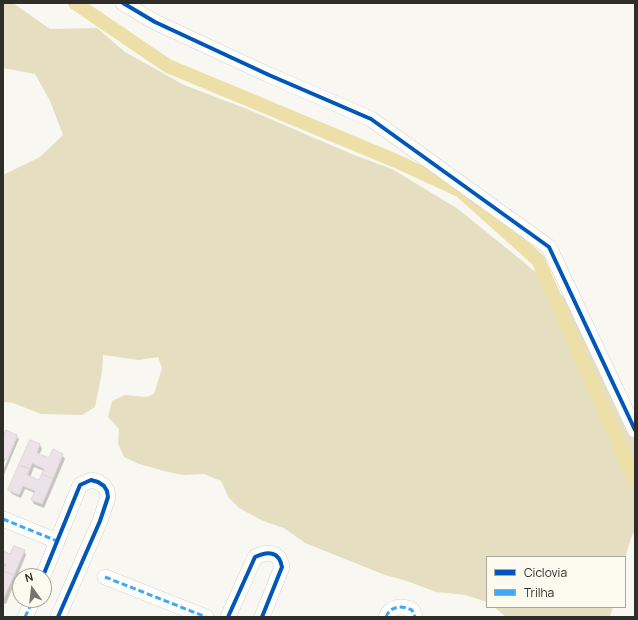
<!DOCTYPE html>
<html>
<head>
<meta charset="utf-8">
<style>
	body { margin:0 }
	#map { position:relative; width:638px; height:620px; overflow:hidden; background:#f8f7f2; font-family:Manrope,sans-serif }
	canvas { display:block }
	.frame { position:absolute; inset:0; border:4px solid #2e2d29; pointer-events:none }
	.legend { position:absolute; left:486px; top:556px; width:140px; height:52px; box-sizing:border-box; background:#fcf9ee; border:1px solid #aaa79f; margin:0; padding:5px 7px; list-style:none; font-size:12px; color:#2e2d29 }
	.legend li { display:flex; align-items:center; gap:8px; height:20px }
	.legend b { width:20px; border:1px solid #aaa79f }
	.north { position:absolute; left:12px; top:568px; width:40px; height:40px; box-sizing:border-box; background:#fcf9ee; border:1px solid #aaa79f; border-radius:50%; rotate:345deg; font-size:11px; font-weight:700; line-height:16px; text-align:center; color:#2e2d29 }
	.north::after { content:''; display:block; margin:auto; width:14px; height:18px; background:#75746f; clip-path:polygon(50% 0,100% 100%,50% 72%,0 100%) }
</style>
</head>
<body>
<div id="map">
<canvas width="638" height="620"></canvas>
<div class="frame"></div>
<ul class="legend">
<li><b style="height:5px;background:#0057b8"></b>Ciclovia</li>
<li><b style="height:5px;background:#3fa9f5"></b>Trilha</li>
</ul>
<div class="north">N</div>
</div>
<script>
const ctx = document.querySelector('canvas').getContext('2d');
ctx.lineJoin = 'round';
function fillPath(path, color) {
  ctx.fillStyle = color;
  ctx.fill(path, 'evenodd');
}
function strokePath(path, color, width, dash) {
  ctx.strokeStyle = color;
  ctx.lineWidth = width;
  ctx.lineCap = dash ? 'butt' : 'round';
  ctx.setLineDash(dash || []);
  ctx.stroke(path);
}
fillPath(new Path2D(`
	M3 3H13L50 29 97 28 125 52 184 85 247 109 354 155 392 169 458 209 526 264 566 299 635 425V530L631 538 625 558 487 557V602L465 595 436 592 407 581 385 575 305 543 284 528 263 521 239 508 229 498 221 481 204 474 183 475 164 471 139 464 124 457 118 443 119 429 108 417 112 401 125 395 146 397 154 394 162 368 158 357 139 360 103 355 102 372 95 407 82 415 41 414 13 403 3 402V175L40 157 63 135 50 101 35 74 3 68Z
	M494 607H613L610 617H506Z`), '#e5dec1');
fillPath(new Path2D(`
	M17 435V437H15L3 465V440Z
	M17 437 19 439 3 477V471Z
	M30 441 40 445 42 449 39 455 49 459 62 455 65 459 44 508 34 504 32 500 35 493 25 489 21 498 12 494 9 490ZM34 467 44 471 40 482 30 478Z
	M24 551 26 555 6 604 3 603V574L6 567 3 566V552L11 555Z`), '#0003');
strokePath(new Path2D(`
	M75 3 168 66 396 161 461 191 538 260 635 481`), '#eddfa8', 14);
const building = new Path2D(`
	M6 430 17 435 7 460 3 458V438Z
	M30 440 40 444 37 453 49 458 53 449 63 454 53 479 42 474 44 469 32 463 30 469 19 465Z
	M19 465 30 469 27 475 39 480 42 474 53 479 42 504 31 500 35 491 23 486 19 495 8 490Z
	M14 546 25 550 14 575 3 571 6 565 3 563V551L10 554Z
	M3 571 14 575 3 600Z`);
fillPath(building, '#ede2e7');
strokePath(building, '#dad8d7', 1);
const street = new Path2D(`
	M123 3 155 22 269 75 371 119 549 247 635 430
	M3 519 57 541
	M43 576 80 485 91 480 98 482 104 486 107 491 108 497 100 521 58 617
	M105 577 206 617
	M25 617 33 600
	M228 617 255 557C268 551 279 551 282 567L262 617
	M386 617C390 606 402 605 412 610L415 617`);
strokePath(street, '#d4d3ce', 16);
strokePath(street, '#fefefd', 15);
strokePath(new Path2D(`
	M3 519 57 541
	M105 577 206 617
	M25 617 33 600
	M386 617C390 606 402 605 412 610L415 617`), '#3fa9f5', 3, [6, 3]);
strokePath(new Path2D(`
	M123 3 155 22 269 75 371 119 549 247 635 430
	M43 576 80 485 91 480 98 482 104 486 107 491 108 497 100 521 58 617
	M228 617 255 557C268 551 279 551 282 567L262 617`), '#0057b8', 4);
</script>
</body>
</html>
